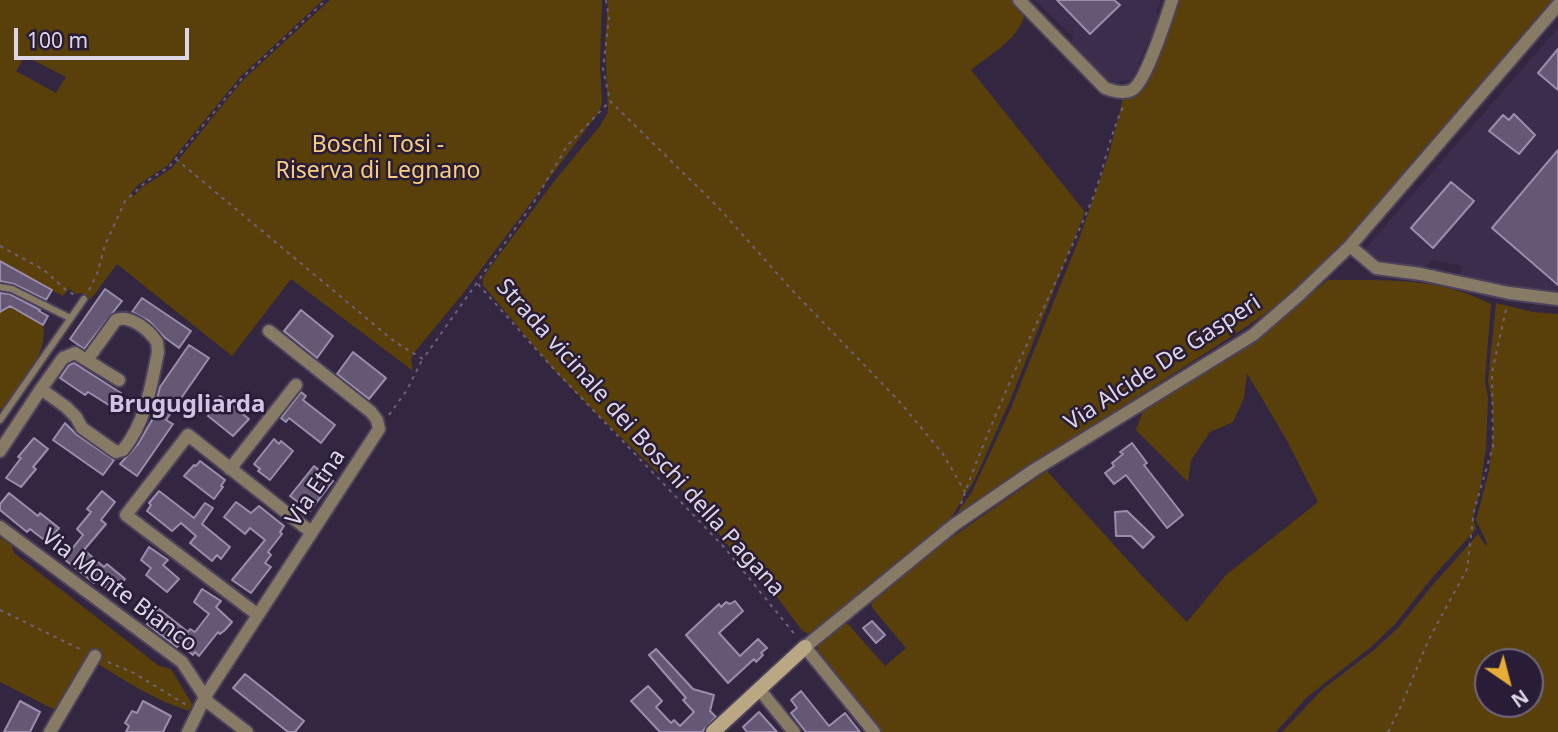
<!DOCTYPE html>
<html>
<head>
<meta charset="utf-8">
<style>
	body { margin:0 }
	#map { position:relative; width:1558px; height:732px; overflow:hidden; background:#322640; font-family:"Noto Sans",sans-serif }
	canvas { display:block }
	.north { position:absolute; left:1474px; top:648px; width:70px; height:70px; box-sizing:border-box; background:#281c36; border:2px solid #70667d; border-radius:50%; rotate:145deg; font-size:19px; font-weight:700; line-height:28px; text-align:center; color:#ddd6e7 }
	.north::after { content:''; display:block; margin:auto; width:24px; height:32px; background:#e5ad35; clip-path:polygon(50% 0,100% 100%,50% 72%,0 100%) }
	.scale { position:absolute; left:14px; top:28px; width:175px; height:32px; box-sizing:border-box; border:4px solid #ddd6e7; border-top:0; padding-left:9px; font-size:21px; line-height:24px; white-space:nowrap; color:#ddd6e7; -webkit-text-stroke:5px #281c36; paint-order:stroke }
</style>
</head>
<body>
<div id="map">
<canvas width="1558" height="732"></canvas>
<div class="north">N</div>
<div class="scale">100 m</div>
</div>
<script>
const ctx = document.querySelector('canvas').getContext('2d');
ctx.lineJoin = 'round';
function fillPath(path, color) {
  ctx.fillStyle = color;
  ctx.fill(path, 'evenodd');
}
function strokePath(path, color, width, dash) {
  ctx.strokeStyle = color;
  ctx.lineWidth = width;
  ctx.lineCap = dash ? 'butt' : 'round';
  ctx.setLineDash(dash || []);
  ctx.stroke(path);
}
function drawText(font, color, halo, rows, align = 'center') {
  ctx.font = font + ' "Noto Sans",sans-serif';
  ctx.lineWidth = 5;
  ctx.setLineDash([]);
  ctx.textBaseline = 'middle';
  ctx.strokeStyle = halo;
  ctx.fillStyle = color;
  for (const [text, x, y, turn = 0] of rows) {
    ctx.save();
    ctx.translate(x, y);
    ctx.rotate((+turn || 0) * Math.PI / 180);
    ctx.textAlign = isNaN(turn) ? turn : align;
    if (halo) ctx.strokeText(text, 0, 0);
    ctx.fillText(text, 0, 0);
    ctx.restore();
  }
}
fillPath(new Path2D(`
	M1035 0H1161L1156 11 1159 17 1132 79 1112 84 1071 43 1073 37Z
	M1558 28V297L1461 277V266L1433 260 1424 269 1376 264 1365 249Z`), '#3c2d4d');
fillPath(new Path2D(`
	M0 0H323L240 77 168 165 138 185 131 193 134 196 141 188 171 169 243 80 330 0H602L600 65 602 102 599 112 461 296 413 354 411 359 413 371 291 279 232 356 117 264 91 299 82 293 76 294 69 289 63 296 0 263ZM25 56 66 77 56 93 16 71Z
	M608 0H1013L1024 16C1019 39 988 56 971 70L1085 212 1009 403 975 479 949 521 811 633H806L801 629 751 562 730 548 687 493 658 473 589 406 555 371 483 285V278L488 270 556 179 600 126 608 112 605 43Z
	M1170 0H1556L1489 75 1355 234 1299 290 1246 327 1016 475 958 516 959 510 972 492 1011 408 1079 239 1109 154 1123 99 1158 33Z
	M1328 280C1385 280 1439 277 1491 304L1485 380 1488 398 1486 448 1480 489 1473 518 1476 529 1431 579 1396 623 1371 647 1307 697 1276 732H879L817 653 819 643 843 623 848 624 885 666 906 648 874 610 871 605 876 598 941 545 1047 471 1143 577 1187 622 1226 575 1318 502 1286 439 1247 373 1244 398 1233 422 1210 432 1191 460 1188 482 1136 430 1143 411 1271 327Z
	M1496 303 1533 312 1558 314V732H1282L1323 689 1374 650 1399 627 1431 587 1478 534 1486 546 1487 543 1476 520 1489 471 1493 430 1492 402 1488 381ZM1530 662V704H1488V662Z
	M10 306 43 325C49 356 19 385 3 410L0 409V312Z
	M0 537 12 546 14 553 159 666 171 669 192 704 189 711C155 700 125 681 95 662L63 714 0 682Z`), '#59400a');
const building = new Path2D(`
	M1057 0H1114L1120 5 1090 34Z
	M1558 49V90L1538 73Z
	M1514 114 1535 135 1519 154 1489 131 1503 115 1509 120Z
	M1558 150V285L1492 228Z
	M1451 182 1474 201 1433 248 1411 228Z
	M0 261 52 290 46 300 14 284 0 281Z
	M105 289 122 301 84 349 70 339Z
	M0 293 10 294 40 310 39 311 48 316 43 325 10 306 0 312Z
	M142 298 191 331 179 348 164 337 149 321 132 312Z
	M301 310 333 336 317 358 284 331Z
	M189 345 209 358 166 420 173 424 137 476 120 464 138 444 162 403 157 399 160 387Z
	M353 352 386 378 369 399 337 374Z
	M74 363 121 393 112 407 88 392 85 395 60 378 69 365Z
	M301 392 306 396 303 400 335 425 321 443 289 418 286 422 281 418Z
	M220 396 249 419 233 436 208 416 212 410 210 408Z
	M65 423 77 435 114 460 103 475 53 440Z
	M34 438 48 449 33 467 36 469 21 487 6 478 21 458 18 457Z
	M274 439 279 444 281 441 293 451 270 480 258 471 260 469 254 464Z
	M1132 443 1147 463 1144 465 1183 515 1167 528 1126 475 1114 484 1105 473 1114 466 1112 463 1123 454 1120 452Z
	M200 461 225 480 221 486 223 487 214 499 184 476 194 465 196 466Z
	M314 466 333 481 310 511 290 496Z
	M102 491 115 502 101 520 106 524 84 550 104 567 107 564 125 579 116 591 111 588 109 590 96 580 94 583 64 559 83 535 77 529 91 512 87 509Z
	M159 491 194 518 205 503 213 508 202 524 230 547 221 559 217 555 212 561 190 543 196 536 181 523 172 531 147 511 151 505 149 503Z
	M9 493 38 516 40 513 59 528 49 540 45 537 43 539 30 529 27 532 0 510V504Z
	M236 502 251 513 259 506 284 526 280 532 282 534 268 552 271 555 265 563 271 567 251 593 232 580 265 540 250 528 245 534 224 517Z
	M1127 511 1154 537 1143 548 1131 536H1116L1115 512Z
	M149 547 168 560 163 565 179 579 167 592 146 575 151 568 141 560Z
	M202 589 221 601 216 607 232 622 225 630 220 634 218 632 199 656 195 652 193 655 180 644 177 647 147 624 159 609 188 632 190 629 195 632 209 614 194 602Z
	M735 601 743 611 719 633 740 656 758 639 767 648 761 653 763 655 756 662 754 659 728 683 686 635 719 604 721 607 726 602 730 604Z
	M872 621 885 635 876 643 863 628Z
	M656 649 693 689 714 695 710 711 716 717 702 732H660L631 701 648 686 662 701 656 707 671 723 674 720 680 726 694 712 683 700 686 698 649 655Z
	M245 674 304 721 295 732H288L233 688Z
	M801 691 829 726 845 713 860 732H806L791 713 797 708 791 700Z
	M20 701 40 712 30 732H4Z
	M143 701 171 716 163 732H126L129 726 125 723 132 711 137 713Z
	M759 712 777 732H747L743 727Z`);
fillPath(building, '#645875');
strokePath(building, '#9a8dad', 2);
const lane = new Path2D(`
	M0 287 12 289 70 318
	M0 420 84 299`);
const street = new Path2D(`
	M1019 0 1105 88C1112 91 1124 94 1132 90 1146 82 1166 18 1172 0
	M1350 246 1376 268 1421 274 1509 293 1558 299
	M41 389 63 358 75 353 119 380
	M0 451 41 389 66 407 76 417 82 428 116 452 123 450C146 422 151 386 158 352L157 342C149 330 130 314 116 320L87 360
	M230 469 296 385
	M0 527 182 662 209 703 247 732
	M258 615 126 515 188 435 311 532
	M759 689 794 732
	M50 732 95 656
	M188 732 206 695 379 429 377 420 371 412 269 331
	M874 732 805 647 954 525 1034 470 1253 335 1299 295 1350 246 1558 5`);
const secondary = new Path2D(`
	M713 732 805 647`);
strokePath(lane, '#4d425b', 10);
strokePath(street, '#4d425b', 16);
strokePath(secondary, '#4d425b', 18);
strokePath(new Path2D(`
	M606 0 609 18 603 69 610 101 718 207 789 287 899 401 943 454 965 492
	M176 159 395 342 423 359 534 202 567 146 610 101
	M0 246 44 270 67 291 75 295
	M478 284 551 366 723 546 796 636
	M89 290 97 274 105 245 125 201 147 181 169 167 243 77 326 0
	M389 415 407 390 422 360
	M961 504C997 401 1047 305 1090 205 1104 172 1108 138 1124 105
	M0 610 84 651
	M108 662 134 673 188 706
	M1388 732 1402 704 1428 641 1467 569 1474 511 1493 446 1492 372 1507 305`), '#6c6279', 2, [3.5, 5]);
strokePath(lane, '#877b65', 6);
strokePath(street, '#877b65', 12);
strokePath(secondary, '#baa784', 14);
drawText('23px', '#f7cd7f', '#281c36', [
	["Boschi Tosi -",378,145],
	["Riserva di Legnano",378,171]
]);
drawText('23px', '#ddd6e7', '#281c36', [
	["Via Alcide De Gasperi",1163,363,-33],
	["Strada vicinale dei Boschi della Pagana",640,438,48],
	["Via Etna",316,488,-56],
	["Via Monte Bianco",119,591,37]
]);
drawText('bold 24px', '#d1c3e5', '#281c36', [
	["Brugugliarda",187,405]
]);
</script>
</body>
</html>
